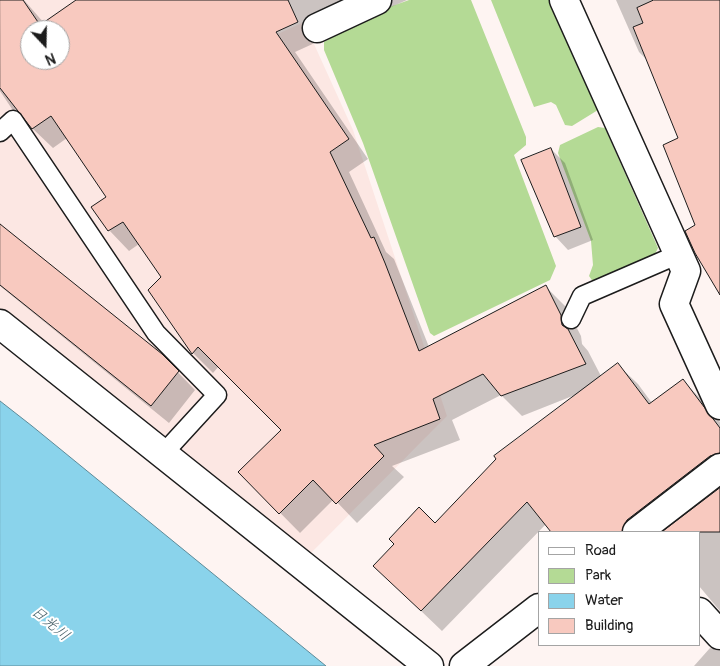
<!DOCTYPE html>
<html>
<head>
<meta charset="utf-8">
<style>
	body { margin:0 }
	#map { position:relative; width:720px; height:666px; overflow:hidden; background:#fef4f2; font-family:Pangolin,sans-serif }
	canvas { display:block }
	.legend { position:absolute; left:538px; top:531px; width:162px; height:115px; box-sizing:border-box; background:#fff; border:1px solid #a4a4a4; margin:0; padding:6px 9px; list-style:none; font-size:15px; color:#1c1c1c }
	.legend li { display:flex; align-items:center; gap:10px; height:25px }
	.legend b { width:25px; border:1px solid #a4a4a4 }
	.north { position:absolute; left:20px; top:20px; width:50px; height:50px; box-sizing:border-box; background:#fff; border:1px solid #a4a4a4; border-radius:50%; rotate:159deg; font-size:14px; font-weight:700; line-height:20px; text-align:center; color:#1c1c1c }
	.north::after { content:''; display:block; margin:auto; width:18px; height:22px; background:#1c1c1c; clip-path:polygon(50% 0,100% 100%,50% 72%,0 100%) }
</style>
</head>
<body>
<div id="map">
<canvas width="720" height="666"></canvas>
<ul class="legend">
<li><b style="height:6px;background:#fff"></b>Road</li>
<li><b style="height:14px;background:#b4da95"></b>Park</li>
<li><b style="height:14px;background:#8ad3eb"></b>Water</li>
<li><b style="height:14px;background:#f8c9bf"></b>Building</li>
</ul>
<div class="north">N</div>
</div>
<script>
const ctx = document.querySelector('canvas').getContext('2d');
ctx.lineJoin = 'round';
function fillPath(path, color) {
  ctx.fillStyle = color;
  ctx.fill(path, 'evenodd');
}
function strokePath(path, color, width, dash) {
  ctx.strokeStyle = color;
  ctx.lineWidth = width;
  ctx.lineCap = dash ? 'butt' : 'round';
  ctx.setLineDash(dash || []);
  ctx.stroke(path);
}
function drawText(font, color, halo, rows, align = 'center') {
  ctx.font = font + ' Pangolin,"Klee One",sans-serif';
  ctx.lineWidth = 4;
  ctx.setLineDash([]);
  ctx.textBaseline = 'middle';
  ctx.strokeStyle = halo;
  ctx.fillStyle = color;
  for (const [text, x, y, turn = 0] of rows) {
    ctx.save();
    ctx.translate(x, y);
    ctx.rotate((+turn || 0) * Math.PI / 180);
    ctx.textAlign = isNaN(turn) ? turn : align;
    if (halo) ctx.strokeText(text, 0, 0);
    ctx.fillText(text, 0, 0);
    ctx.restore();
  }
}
fillPath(new Path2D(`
	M0 0H220L251 46 304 22 353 130 447 416 309 555 0 310ZM30 30H60V60H30Z`), '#fce7e3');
fillPath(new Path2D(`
	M409 0H471L526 137V145L514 155 556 266 550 280 434 336 430 333 363 143 324 50V42L376 12Z
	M491 0H549L598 110 572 126 565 125 556 105 551 102 534 107Z
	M598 127 605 128 658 248 653 258 594 283 589 276 593 265 591 241 558 153 560 145Z`), '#b4da95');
const water = new Path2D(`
	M0 401 32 426 326 666H0Z`);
fillPath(water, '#8ad3eb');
strokePath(water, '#5e8a98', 1);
fillPath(new Path2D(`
	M4 0H24L44 23 78 0H407L316 40 317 42 295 52 368 159 349 172 386 252 394 259 429 347 546 287 566 307 581 336 582 344 588 351 601 376 617 364 638 384 652 403 682 380 703 401 720 422V463L650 532H552L546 524 442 631 395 586 435 525 575 395 522 416 501 395 452 420 460 440 392 466 404 477 357 523 334 499 300 533 240 472 283 430 219 366 213 373 193 353 149 290 162 277 139 244 129 251 109 230 107 197 67 138 53 148 12 109 0 91V3ZM30 30H60V60H30Z
	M616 0H720V292L680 139 648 61 639 52Z
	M551 149 565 163 593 240 568 250 555 236Z
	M0 225 161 355 195 390 169 423 0 286Z
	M720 489V611L699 586V532H664Z
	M710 648 720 651V666H694Z`), '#0003');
const building = new Path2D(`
	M0 0H23L40 25 76 0H288L298 22 276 32 349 139 330 152 371 238 374 237 385 263 419 351 546 285 561 315 562 325 568 329 586 364 501 396 483 374 433 399 440 419 374 445 384 456 336 504 313 480 279 514 238 472 281 430 198 347 192 354 148 290 161 277 123 222 108 231 91 207 106 197 51 116 32 129 0 88ZM30 30H60V60H30Z
	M654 0H720V295L695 253 685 231 695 225 663 145 678 138 633 27 643 23 637 8Z
	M551 148 581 227 554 237 521 160Z
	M0 224 162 354 179 371 151 406 0 285Z
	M618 363 649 404 683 379 720 428V453L710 456 627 520 622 532H551L527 502 421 611 373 566 394 544 389 539 419 507 435 523 496 459 494 456Z
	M720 488V532H662Z`);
fillPath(building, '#f8c9bf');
strokePath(building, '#1c1c1c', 1);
const lane = new Path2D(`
	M0 132 13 120 156 333 217 395 162 455
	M571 319 582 296 679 254`);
const street = new Path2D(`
	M564 0 686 271 674 304 720 405
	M317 28 377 0
	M0 324 429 666
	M637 532 720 468
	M699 612 720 635
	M464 666 539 608`);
strokePath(lane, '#1c1c1c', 21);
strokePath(street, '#1c1c1c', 31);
strokePath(lane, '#fff', 18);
strokePath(street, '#fff', 28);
drawText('italic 15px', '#425c64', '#fff', [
	["日光川",50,624,40]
]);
</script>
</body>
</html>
